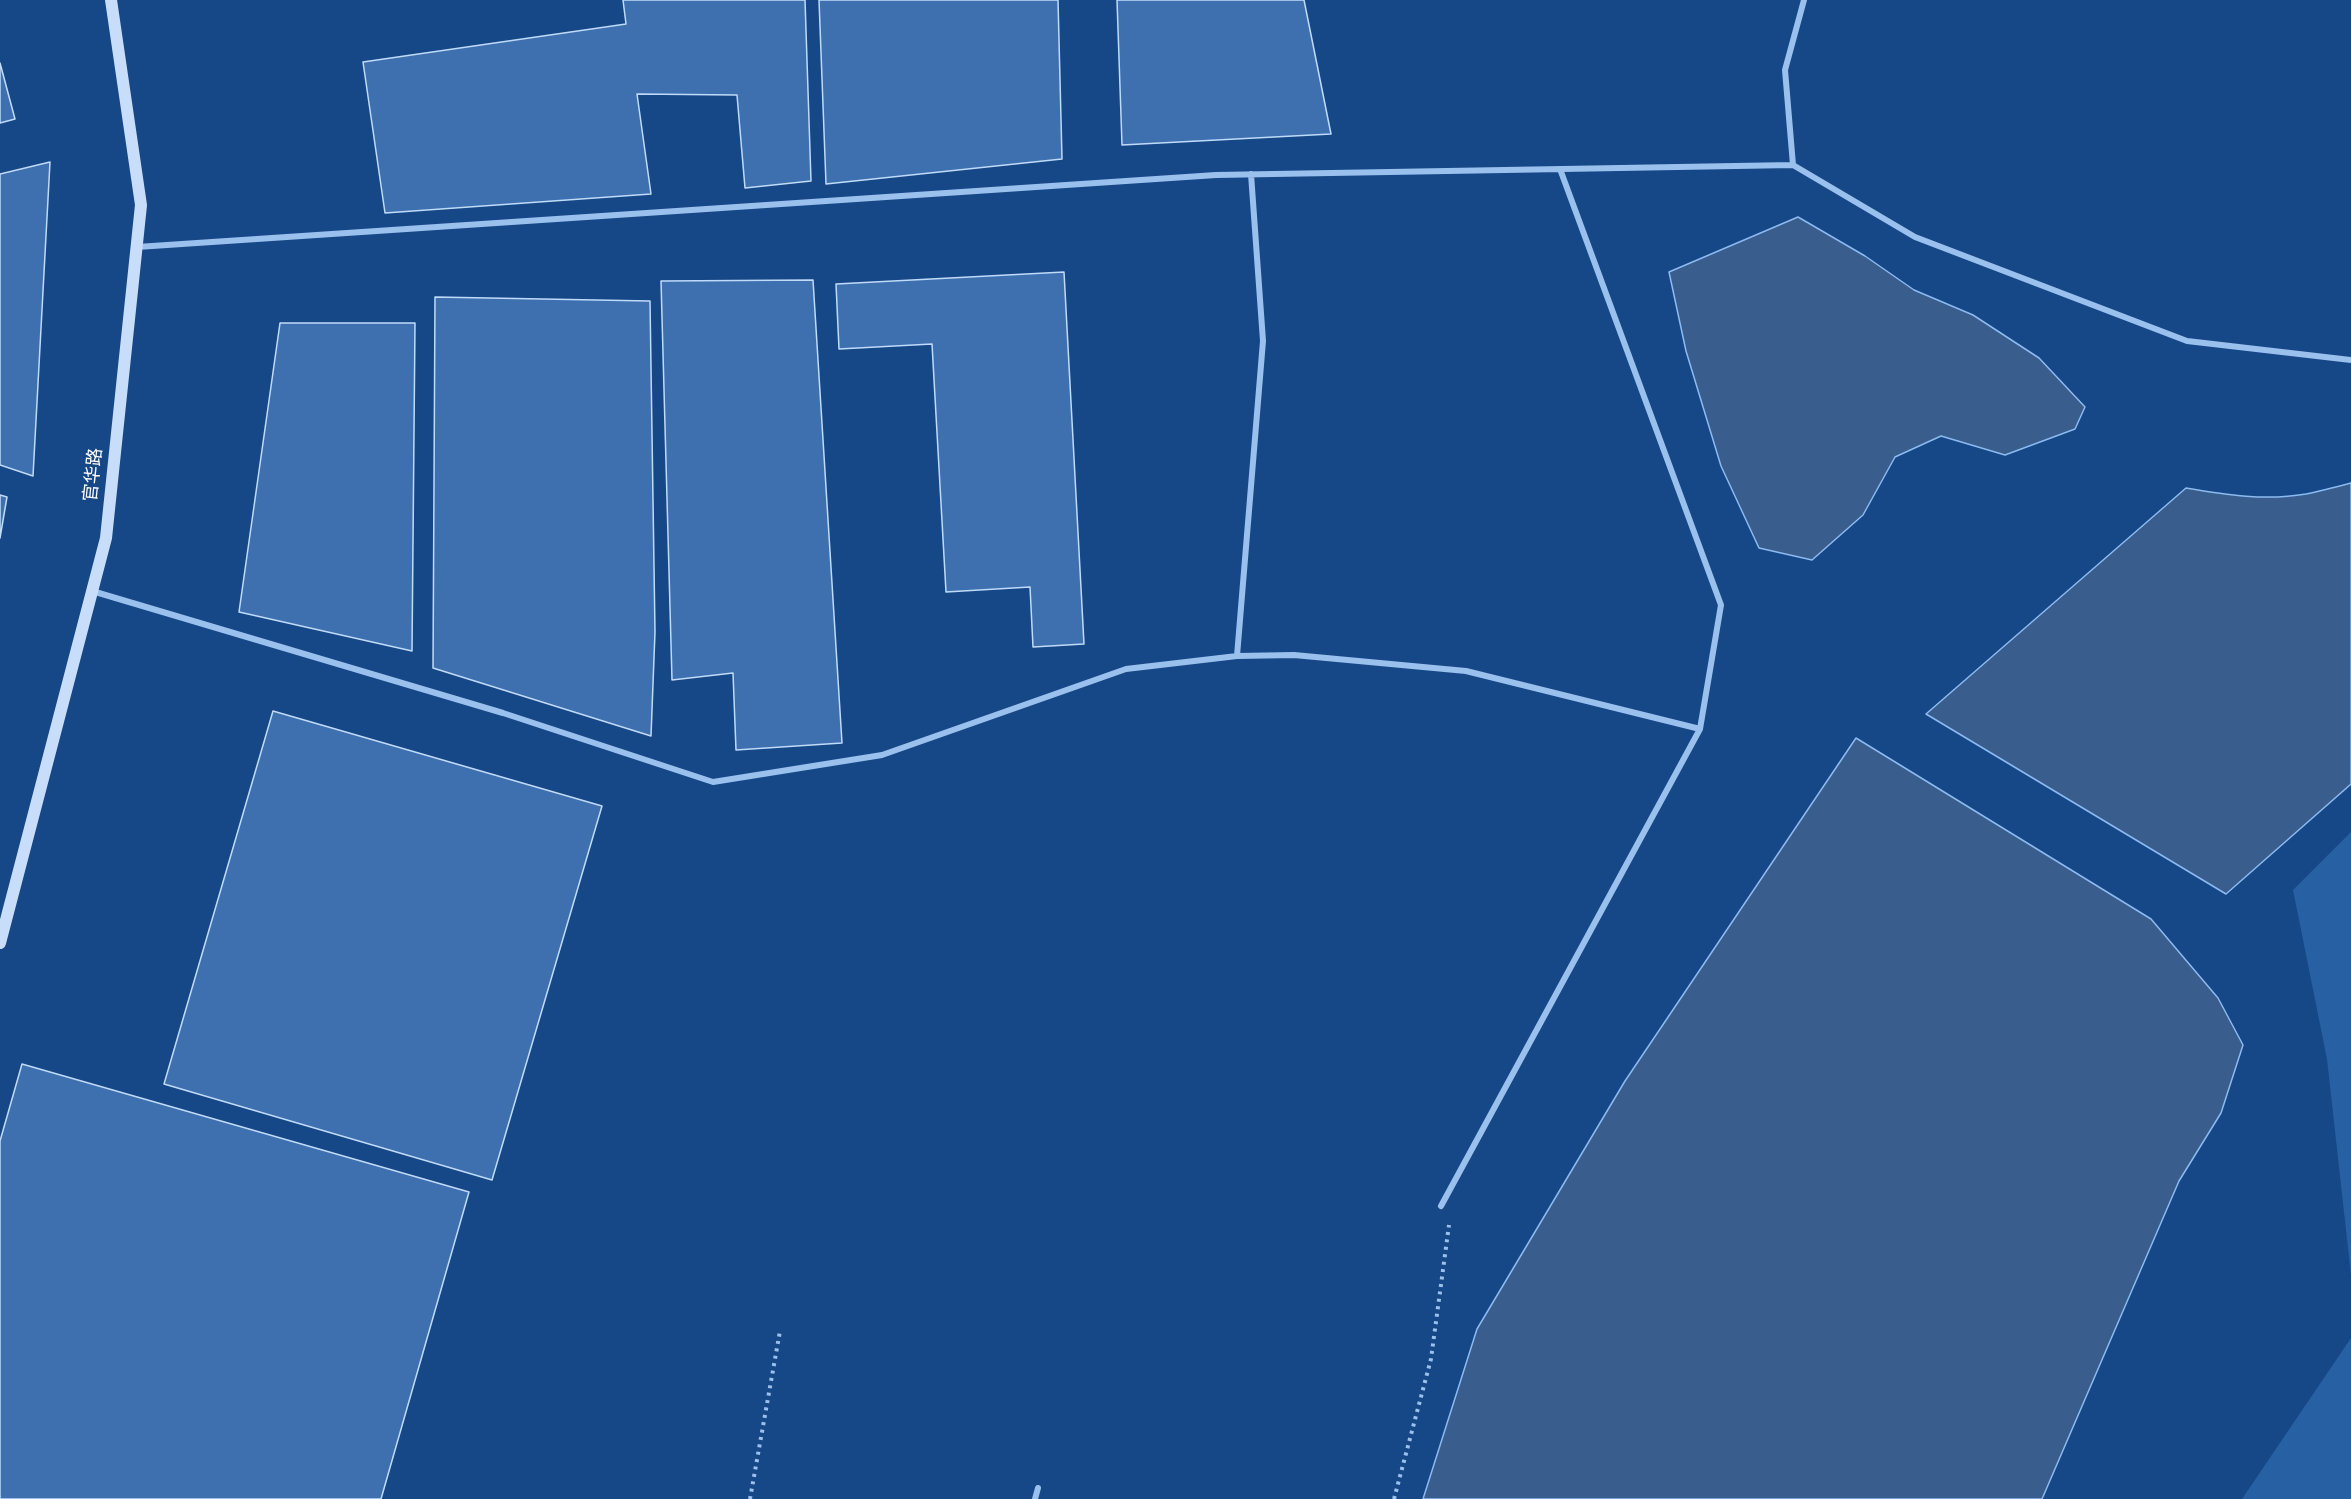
<!DOCTYPE html>
<html>
<head>
<meta charset="utf-8">
<style>
	body { margin:0 }
	canvas { display:block; background:#164786 }
</style>
</head>
<body>
<canvas width="2351" height="1499"></canvas>
<script>
const ctx = document.querySelector('canvas').getContext('2d');
ctx.lineJoin = 'round';
function fillPath(path, color) {
  ctx.fillStyle = color;
  ctx.fill(path, 'evenodd');
}
function strokePath(path, color, width, dash) {
  ctx.strokeStyle = color;
  ctx.lineWidth = width;
  ctx.lineCap = dash ? 'butt' : 'round';
  ctx.setLineDash(dash || []);
  ctx.stroke(path);
}
function drawText(font, color, halo, rows, align = 'center') {
  ctx.font = font + ' "Roboto Condensed","Noto Sans SC",sans-serif';
  ctx.lineWidth = 4.5;
  ctx.setLineDash([]);
  ctx.textBaseline = 'middle';
  ctx.strokeStyle = halo;
  ctx.fillStyle = color;
  for (const [text, x, y, turn = 0] of rows) {
    ctx.save();
    ctx.translate(x, y);
    ctx.rotate((+turn || 0) * Math.PI / 180);
    ctx.textAlign = isNaN(turn) ? turn : align;
    if (halo) ctx.strokeText(text, 0, 0);
    ctx.fillText(text, 0, 0);
    ctx.restore();
  }
}
fillPath(new Path2D(`
	M2351 832V1275L2327 1059 2293 890Z
	M2351 1338V1499H2242Z`), '#2860a4');
const water = new Path2D(`
	M1798 217 1865 256 1914 290 1973 315 2039 358 2085 407 2075 429 2005 455 1941 436 1895 457 1863 515 1812 560 1759 548 1721 466 1686 351 1669 272Z
	M2351 483V784L2226 894 1926 714 2186 488C2226 495 2266 501 2306 494 2321 491 2336 487 2351 483Z
	M1856 738 2151 919 2218 998 2243 1045 2221 1113 2179 1181 2042 1499H1423L1477 1329 1625 1081Z`);
fillPath(water, '#395d8c');
strokePath(water, '#8cbbf1', 1.5);
const building = new Path2D(`
	M623 0H805L811 181 745 188 737 95 637 94 651 194 385 213 363 62 626 24Z
	M819 0H1058L1062 159 826 184Z
	M1117 0H1304L1331 134 1122 145Z
	M0 63 15 119 0 123Z
	M50 162 33 476 0 465V174Z
	M1064 272 1084 644 1033 647 1030 587 946 592 932 344 839 349 836 284Z
	M813 280 842 743 736 750 733 673 672 680 661 281Z
	M435 297 650 301 655 632 651 736 433 668Z
	M280 323H415L412 651 239 612Z
	M0 495 7 497 0 538Z
	M273 711 602 806 492 1180 164 1084Z
	M22 1064 469 1192 381 1499H0V1141Z`);
fillPath(building, '#3e70b0');
strokePath(building, '#c0dbfa', 1.5);
strokePath(new Path2D(`
	M750 1499 780 1331
	M1394 1499 1431 1359 1449 1225`), '#9ac0ee', 4, [3, 4.5]);
strokePath(new Path2D(`
	M1793 165 1785 70 1804 0
	M137 247 1216 175 1793 165 1915 237 2187 341 2351 360
	M92 591 503 713 713 782 882 755 1126 669 1237 656 1294 655 1466 671 1700 729
	M1237 656 1263 341 1251 174
	M1441 1206 1700 729 1721 605 1560 169
	M1035 1499 1038 1488`), '#9ac0ee', 6);
strokePath(new Path2D(`
	M0 943 106 538 141 205 111 0`), '#c8ddfa', 12);
drawText('18px', '#fff', '#164786', [
	["官华路",94,475,-84]
]);
</script>
</body>
</html>
